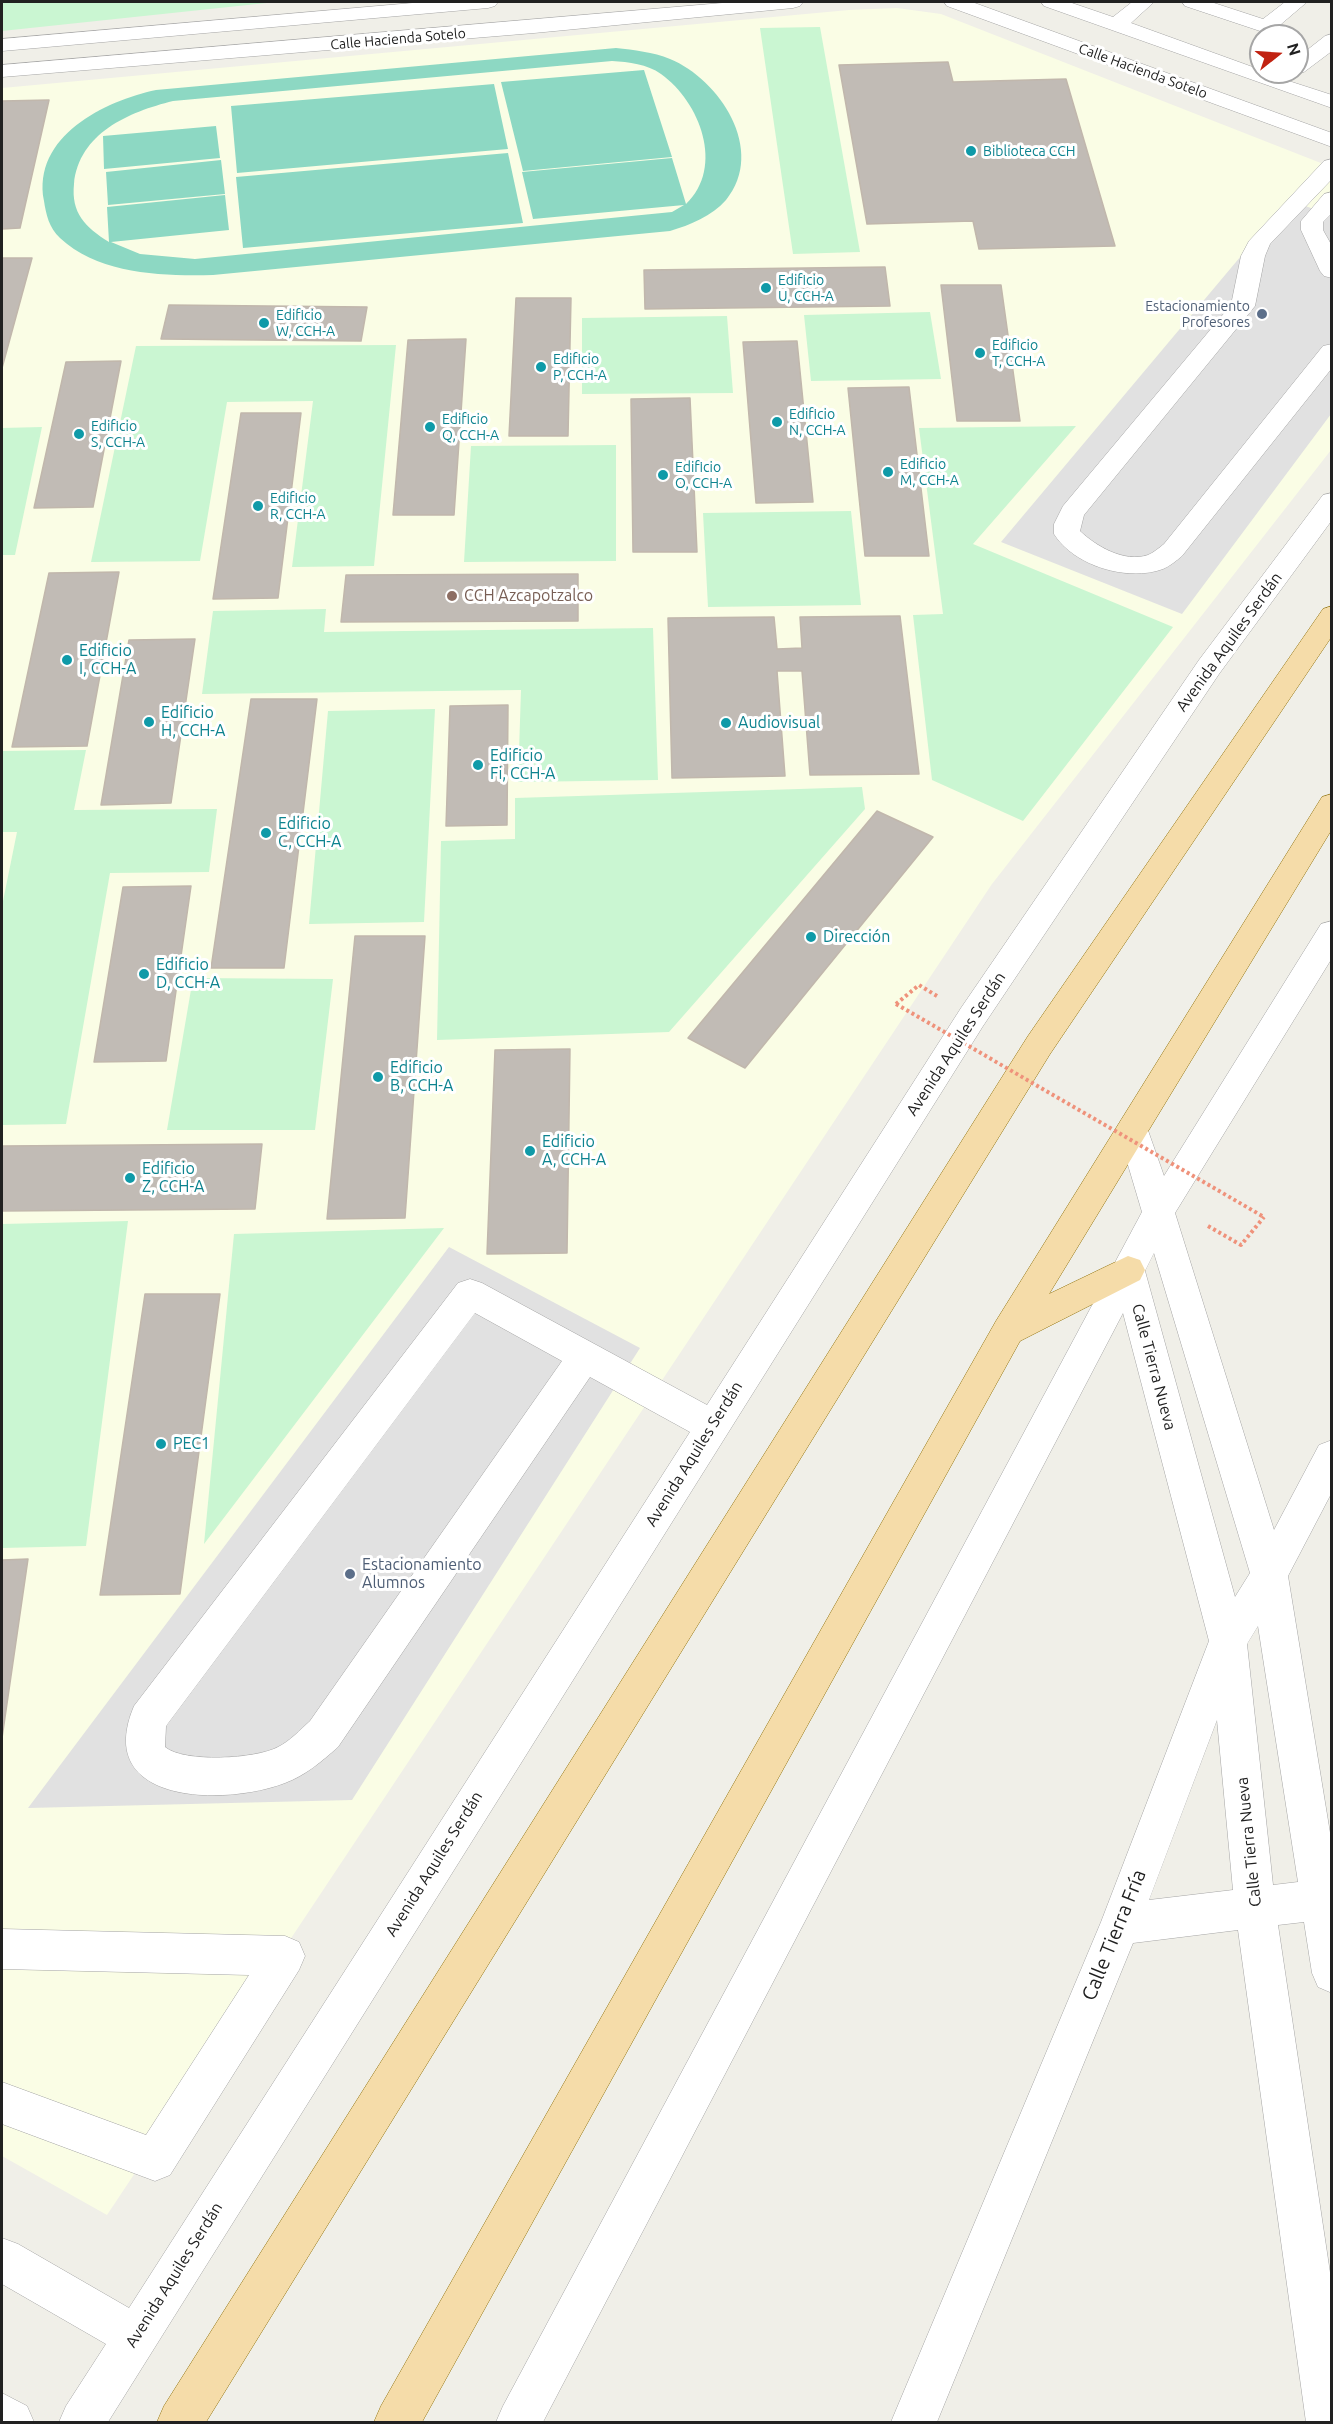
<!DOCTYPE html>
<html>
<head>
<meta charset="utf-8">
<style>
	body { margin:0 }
	#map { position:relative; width:1333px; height:2424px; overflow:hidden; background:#f0efe8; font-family:Ubuntu,sans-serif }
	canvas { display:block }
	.frame { position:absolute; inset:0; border:3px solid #212121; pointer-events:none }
	.north { position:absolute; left:1249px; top:24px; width:60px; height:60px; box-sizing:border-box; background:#fff; border:2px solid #a6a6a6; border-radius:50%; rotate:73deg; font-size:16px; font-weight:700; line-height:24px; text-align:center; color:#212121 }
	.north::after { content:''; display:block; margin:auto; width:21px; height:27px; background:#c12211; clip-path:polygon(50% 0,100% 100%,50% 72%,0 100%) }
</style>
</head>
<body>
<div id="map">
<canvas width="1333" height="2424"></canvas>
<div class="frame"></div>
<div class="north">N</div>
</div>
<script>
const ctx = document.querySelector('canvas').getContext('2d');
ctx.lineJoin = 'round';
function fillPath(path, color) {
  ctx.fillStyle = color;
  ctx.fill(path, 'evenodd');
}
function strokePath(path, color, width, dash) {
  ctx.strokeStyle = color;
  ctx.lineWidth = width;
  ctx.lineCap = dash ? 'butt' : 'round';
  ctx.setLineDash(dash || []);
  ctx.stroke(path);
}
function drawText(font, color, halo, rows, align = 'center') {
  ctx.font = font + ' Ubuntu,sans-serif';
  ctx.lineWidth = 6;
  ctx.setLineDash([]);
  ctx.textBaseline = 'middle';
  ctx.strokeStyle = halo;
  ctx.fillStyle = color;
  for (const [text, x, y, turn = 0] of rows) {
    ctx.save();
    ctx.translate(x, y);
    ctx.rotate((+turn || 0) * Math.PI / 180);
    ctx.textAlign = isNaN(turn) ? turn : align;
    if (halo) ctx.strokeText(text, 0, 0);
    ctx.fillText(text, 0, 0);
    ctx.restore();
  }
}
fillPath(new Path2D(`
	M897 8 941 14 1331 167V450L992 884 107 2215 2 2156V88L849 10Z`), '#fafde5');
fillPath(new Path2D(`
	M2 2H276L2 31Z
	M820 27 860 252 793 254 760 28Z
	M930 312 941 379 811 381 804 315Z
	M727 316 733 393 582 394V318Z
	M396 345 374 566 292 567 313 401 227 402 200 561 91 562 136 346Z
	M1076 426 973 544 1173 627 1023 821 932 780 913 615 943 614 919 428Z
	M42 427 15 555H2V428Z
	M616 445V561L464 562 471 446Z
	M851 511 861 605 708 607 703 513Z
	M326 609 324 632 653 628 658 780 518 782 521 690 202 694 213 611Z
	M435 709 424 922 309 924 328 711Z
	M86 750 74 810 217 809 209 872 110 873 66 1124 2 1125V906L17 832H2V751Z
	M862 787 865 809 669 1032 437 1040 441 841 515 839V798Z
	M193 978 333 979 315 1130H167Z
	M128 1221 86 1546 2 1548V1224Z
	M444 1228 204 1544 234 1234Z`), '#caf6d2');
fillPath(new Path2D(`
	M616 48C634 50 653 52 670 59 719 79 767 150 726 200 712 216 690 225 670 231L213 275C162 276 100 275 60 238 49 228 46 214 44 201 32 136 105 101 156 90ZM612 61C629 62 647 64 661 74 700 102 725 167 686 204L672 158 522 172 533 219 684 205 672 212 195 259 140 254 111 242 229 230 225 195 107 207 109 242C85 227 71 213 74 184 79 133 129 112 173 101Z
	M644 70 672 157 523 171 501 82Z
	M494 84 508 149 237 173 231 106Z
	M216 126 220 158 104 169 103 136Z
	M508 153 523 223 243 248 236 177Z
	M221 160 225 194 108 205 106 172Z`), '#8dd8c3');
fillPath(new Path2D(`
	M1288 200 1331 215V414L1182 614 1001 542Z
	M449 1247 640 1348 352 1800 28 1808Z`), '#e1e1e1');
const building = new Path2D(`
	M948 62 953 82 1066 79 1115 246 979 249 973 221 867 224 839 65Z
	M49 100 20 228 2 229V101Z
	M2 258H32L2 368Z
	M885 267 890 306 645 309 644 270Z
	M941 285H1001L1020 421H957Z
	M516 298H571L568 436H509Z
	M169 305 367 307 361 341 161 339Z
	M466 339 454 515H393L408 340Z
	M797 341 813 502 756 503 743 342Z
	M121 361 93 507 34 508 66 362Z
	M909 387 929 556H865L848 388Z
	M690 398 697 552H633L631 399Z
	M241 413H301L278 598 213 599Z
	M119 572 87 746 12 747 49 573Z
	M578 574V621L341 622 346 575Z
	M900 616 919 774 810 775 802 671H777L785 776 672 778 668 618 774 617 777 649 802 648 800 617Z
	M195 639 171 803 101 805 129 640Z
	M251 699H317L284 968H211Z
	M508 705 507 825 446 826 450 706Z
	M877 811 933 837 745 1068 688 1038Z
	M191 886 166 1061 94 1062 123 887Z
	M355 936H425L405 1218 327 1219Z
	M570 1049 567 1253 487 1254 495 1050Z
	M262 1144 255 1209 2 1211V1146Z
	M145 1294H220L180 1594 100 1595Z
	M28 1559 2 1738V1560Z`);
fillPath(building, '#c1bbb5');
strokePath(building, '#c1b7ac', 1.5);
const minor = new Path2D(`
	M424 2H498L495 6 488 8 2 51V39Z
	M734 2H803L800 6 793 8 534 33 2 77V65Z
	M944 2H972L1332 133V147L947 6Z
	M1041 2H1069L1113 17 1132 2H1154L1131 23 1261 70V72L1332 95V108L1044 6Z
	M1182 2H1211L1263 19 1285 2H1307L1273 31 1266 33 1185 6Z
	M1332 34V51L1304 72H1290H1297V58L1325 36Z
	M1332 159V179L1270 244 1265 256 1255 306 1084 515 1080 531C1096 546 1124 563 1148 555 1153 553 1159 548 1164 544L1323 346 1332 344V368L1182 556C1176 561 1170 566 1163 569 1128 582 1074 566 1054 534V524L1063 506 1231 305 1241 256 1249 241 1324 161Z
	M1332 192V213L1323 222V230L1332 246V278L1324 276 1320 271 1301 230V221L1324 194Z
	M1332 493V520L1219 674 983 1026 108 2422H59L66 2406 106 2344 2 2284V2238L18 2244 129 2308 690 1432 590 1377 338 1747C321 1762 306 1775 285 1783 225 1806 92 1805 134 1706L458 1283 470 1279 482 1283 707 1405 961 1008 1199 660 1323 495ZM475 1313 562 1361 310 1721C300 1730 290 1741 278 1747 256 1759 184 1763 165 1747L166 1726Z
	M1332 921V958L1175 1213 1274 1530 1319 1445 1332 1440V1492L1288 1576 1332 1845V1993L1318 1987 1312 1973 1304 1922 1278 1925 1332 2286V2422H1306L1238 1930 1133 1943 937 2422H891L1101 1922 1209 1641 1123 1313 543 2422H496L503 2406 1142 1212 1117 1128 1122 1119 1133 1115 1144 1119 1164 1176 1321 924ZM1154 1253 1250 1573 1235 1597 1145 1271ZM1258 1626 1298 1882 1273 1885 1247 1644ZM1217 1720 1233 1890 1149 1900Z
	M2 1929 285 1936 299 1942 305 1956 299 1970 170 2175 155 2181 2 2124V2082L146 2135 249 1975 2 1969Z
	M2 2393 27 2406 34 2422H2Z`);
const major = new Path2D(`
	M1332 606V636L1050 1054 206 2422H157L164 2406 1028 1036 1323 609Z
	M1332 794V829L1049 1294 1128 1256 1140 1260 1145 1270 1140 1280 1020 1341 422 2422H374L381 2406 996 1321 1322 797Z`);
strokePath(minor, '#a5a5a5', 1);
strokePath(major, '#91730d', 1);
strokePath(new Path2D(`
	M896 1004 919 985 937 996
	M1208 1226 1241 1245 1264 1217`), '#ef927b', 4, [3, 3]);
fillPath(minor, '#fff');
fillPath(major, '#f5dca9');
strokePath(new Path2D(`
	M896 1004 1264 1217`), '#ef927b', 4, [3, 3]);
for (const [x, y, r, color] of [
	[971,151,6,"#0f9aa8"],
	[766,288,6,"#0f9aa8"],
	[1262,314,6,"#5c6f8a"],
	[264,323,6,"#0f9aa8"],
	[980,353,6,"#0f9aa8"],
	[541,367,6,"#0f9aa8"],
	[777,422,6,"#0f9aa8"],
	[430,427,6,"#0f9aa8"],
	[79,434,6,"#0f9aa8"],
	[888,472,6,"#0f9aa8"],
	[663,475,6,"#0f9aa8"],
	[258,506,6,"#0f9aa8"],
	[452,596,6,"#8d6e63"],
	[67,660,6,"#0f9aa8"],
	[149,722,6,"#0f9aa8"],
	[726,723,6,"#0f9aa8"],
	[478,765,6,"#0f9aa8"],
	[266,833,6,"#0f9aa8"],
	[811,937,6,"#0f9aa8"],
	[144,974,6,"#0f9aa8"],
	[378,1077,6,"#0f9aa8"],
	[530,1151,6,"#0f9aa8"],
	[130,1178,6,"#0f9aa8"],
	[161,1444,6,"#0f9aa8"],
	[350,1574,6,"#5c6f8a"]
]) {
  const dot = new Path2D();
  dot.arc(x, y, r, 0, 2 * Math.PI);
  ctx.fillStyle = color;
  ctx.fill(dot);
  strokePath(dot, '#fff', 2);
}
drawText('14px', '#212121', '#fff', [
	["Calle Hacienda Sotelo",398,39,-5],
	["Calle Hacienda Sotelo",1143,71,20]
]);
drawText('14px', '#0d838f', '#fff', [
	["Biblioteca CCH",983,151],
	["Edificio",778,280],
	["U, CCH-A",778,296],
	["Edificio",276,315],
	["W, CCH-A",276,331],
	["Edificio",992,345],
	["T, CCH-A",992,361],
	["Edificio",553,359],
	["P, CCH-A",553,375],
	["Edificio",789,414],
	["N, CCH-A",789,430],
	["Edificio",442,419],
	["Q, CCH-A",442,435],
	["Edificio",91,426],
	["S, CCH-A",91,442],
	["Edificio",900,464],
	["M, CCH-A",900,480],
	["Edificio",675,467],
	["O, CCH-A",675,483],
	["Edificio",270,498],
	["R, CCH-A",270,514]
], 'left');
drawText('14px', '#4e5e75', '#fff', [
	["Estacionamiento",1250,306],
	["Profesores",1250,322]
], 'right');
drawText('16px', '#785e54', '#fff', [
	["CCH Azcapotzalco",464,596]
], 'left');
drawText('16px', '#212121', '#fff', [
	["Avenida Aquiles Serdán",1229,642,-54],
	["Avenida Aquiles Serdán",956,1044,-57],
	["Calle Tierra Nueva",1154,1367,75],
	["Avenida Aquiles Serdán",694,1454,-58],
	["Calle Tierra Nueva",1249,1842,-96],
	["Avenida Aquiles Serdán",434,1864,-58],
	["Avenida Aquiles Serdán",174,2275,-58]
]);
drawText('16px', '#0d838f', '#fff', [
	["Edificio",79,651],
	["I, CCH-A",79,669],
	["Edificio",161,713],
	["H, CCH-A",161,731],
	["Audiovisual",738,723],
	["Edificio",490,756],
	["Fi, CCH-A",490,774],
	["Edificio",278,824],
	["C, CCH-A",278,842],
	["Dirección",823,937],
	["Edificio",156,965],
	["D, CCH-A",156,983],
	["Edificio",390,1068],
	["B, CCH-A",390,1086],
	["Edificio",542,1142],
	["A, CCH-A",542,1160],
	["Edificio",142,1169],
	["Z, CCH-A",142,1187],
	["PEC1",173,1444]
], 'left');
drawText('16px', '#4e5e75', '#fff', [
	["Estacionamiento",362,1565],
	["Alumnos",362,1583]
], 'left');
drawText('20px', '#212121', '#fff', [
	["Calle Tierra Fría",1114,1935,-68]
]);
</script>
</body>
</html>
